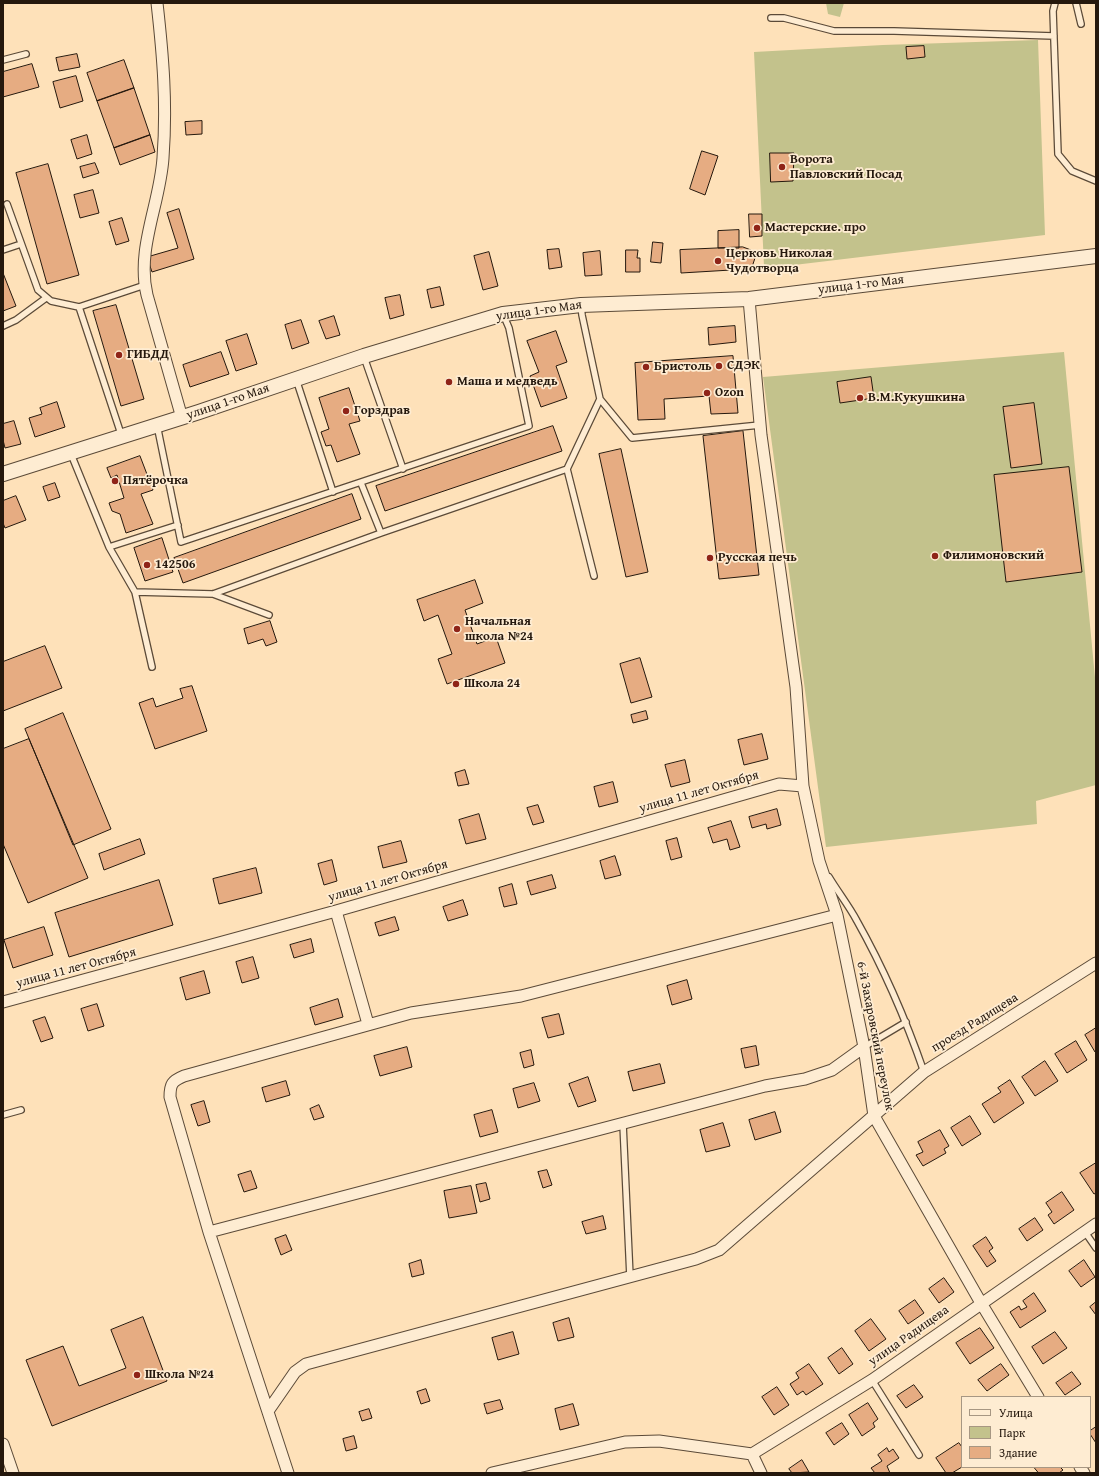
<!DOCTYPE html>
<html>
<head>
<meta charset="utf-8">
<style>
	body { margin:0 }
	#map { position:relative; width:1099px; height:1476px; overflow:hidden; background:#fee1b9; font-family:"Gentium Book Plus",serif }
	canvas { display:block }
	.frame { position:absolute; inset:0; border:4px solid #25180d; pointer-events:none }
	.legend { position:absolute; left:961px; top:1396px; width:130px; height:72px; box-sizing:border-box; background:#feecd2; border:1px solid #a79783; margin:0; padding:5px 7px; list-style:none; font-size:12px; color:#25180d }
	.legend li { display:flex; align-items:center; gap:8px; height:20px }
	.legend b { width:20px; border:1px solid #a79783 }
</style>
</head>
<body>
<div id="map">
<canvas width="1099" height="1476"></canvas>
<div class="frame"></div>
<ul class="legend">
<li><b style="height:5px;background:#feecd2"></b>Улица</li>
<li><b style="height:11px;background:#c3c28c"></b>Парк</li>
<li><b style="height:11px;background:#e6ac82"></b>Здание</li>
</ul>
</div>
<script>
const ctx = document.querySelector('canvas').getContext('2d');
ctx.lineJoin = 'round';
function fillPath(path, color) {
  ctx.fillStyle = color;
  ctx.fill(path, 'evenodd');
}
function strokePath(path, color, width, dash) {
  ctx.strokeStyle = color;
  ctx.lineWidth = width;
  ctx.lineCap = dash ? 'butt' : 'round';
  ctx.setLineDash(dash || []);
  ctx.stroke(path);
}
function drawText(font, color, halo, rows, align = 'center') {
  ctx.font = font + ' "Gentium Book Plus",serif';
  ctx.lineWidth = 3.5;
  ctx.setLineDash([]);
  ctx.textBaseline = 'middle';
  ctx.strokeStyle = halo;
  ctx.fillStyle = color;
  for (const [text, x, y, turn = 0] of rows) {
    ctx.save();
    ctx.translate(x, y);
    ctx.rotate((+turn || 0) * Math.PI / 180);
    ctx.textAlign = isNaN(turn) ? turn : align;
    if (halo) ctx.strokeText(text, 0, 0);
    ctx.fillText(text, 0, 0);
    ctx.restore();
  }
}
fillPath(new Path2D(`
	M826 3H844L840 17 828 14Z
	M1038 40 1045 235 794 265 764 266 754 52 883 45Z
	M1064 352 1096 688V785L1036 801 1037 824 826 847 763 377Z`), '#c3c28c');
const building = new Path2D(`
	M924 46 925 57 907 59 906 47Z
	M77 54 80 67 59 71 56 58Z
	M124 60 134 88 97 101 87 73Z
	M32 64 39 87 3 97V72Z
	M76 76 83 101 60 108 53 82Z
	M134 88 150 135 114 148 97 101Z
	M202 121V134L186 135 185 122Z
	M87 135 92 154 77 159 71 140Z
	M150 135 155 152 120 165 114 148Z
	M702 151 718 156 705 195 690 189Z
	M770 153H794L793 181 771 182Z
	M95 163 99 173 83 178 80 167Z
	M48 164 79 275 47 284 16 173Z
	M93 190 99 213 80 218 74 195Z
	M179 209 194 259 152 272 147 257 178 248 167 213Z
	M749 214H762V236L750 237Z
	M122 218 129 241 116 245 109 222Z
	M739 230V248H718V231Z
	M653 242 663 243 661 263 651 262Z
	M743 247 751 250 755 258 752 267 748 269 681 273 680 250Z
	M559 249 562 267 549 269 547 250Z
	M626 250H638L637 258H640V272H626Z
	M600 251 602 275 585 276 583 253Z
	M489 252 498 286 483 290 474 256Z
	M3 273 16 306 3 311Z
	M440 287 444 305 431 308 427 290Z
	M400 295 404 315 390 319 385 298Z
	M116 305 144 399 121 406 93 311Z
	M334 316 340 335 326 339 319 321Z
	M301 320 309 343 292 349 285 325Z
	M735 326 736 342 709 345 708 328Z
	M556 331 567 362 556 366 567 398 541 407 530 376 539 372 527 341Z
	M247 334 257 364 236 371 226 341Z
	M221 352 229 374 190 387 183 365Z
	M733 356 738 413 711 414 709 396 664 399 665 419 638 420 635 363Z
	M871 377 874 398 840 403 837 382Z
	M349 388 360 421 349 424 360 454 337 462 331 445 326 446 321 432 329 429 319 398Z
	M57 402 65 427 35 437 29 418 42 414 40 408Z
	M1034 403 1042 464 1011 468 1003 407Z
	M14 421 21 444 5 448 3 440V424Z
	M553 426 562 451 385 511 376 486Z
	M743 431 759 575 719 579 703 436Z
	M621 449 648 572 626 577 599 454Z
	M140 456 153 490 141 494 153 524 126 533 120 514 112 511 109 503 124 498 117 475 111 478 107 468Z
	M1069 467 1082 572 1006 582 994 475Z
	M55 483 60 497 48 501 43 487Z
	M352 494 361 519 183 583 174 558Z
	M16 496 26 520 5 528 3 523V501Z
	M162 538 173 572 145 581 134 548Z
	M475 580 483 603 465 610 477 644 496 637 505 663 447 684 438 659 452 654 438 615 424 621 417 600Z
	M270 621 277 642 266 646 263 639 248 644 244 629Z
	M45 646 62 688 3 711V662Z
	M640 658 652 697 631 703 620 664Z
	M192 686 207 731 155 749 139 703 153 698 156 707 183 698 180 689Z
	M646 711 648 719 633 723 631 715Z
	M63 713 111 829 73 845 25 729Z
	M762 734 768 759 744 765 738 740Z
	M29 739 88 878 28 903 3 844V749Z
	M685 760 690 782 671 787 665 765Z
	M465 770 469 784 458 786 455 773Z
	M613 782 618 802 599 807 594 787Z
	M538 805 544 822 533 825 527 808Z
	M777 809 781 825 767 829 766 824 752 828 749 817Z
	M479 814 486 839 466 844 459 820Z
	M731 821 740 847 730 850 727 839 713 843 708 828Z
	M677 838 682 857 671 860 666 841Z
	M140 839 145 854 104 870 99 854Z
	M401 841 407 862 383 868 378 847Z
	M615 856 621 875 605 879 600 861Z
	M332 860 337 881 324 885 318 864Z
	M256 868 262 893 219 904 213 879Z
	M552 875 556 888 531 895 527 882Z
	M159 880 173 925 69 957 55 913Z
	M512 884 517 904 504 907 499 888Z
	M463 900 468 915 448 921 443 907Z
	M395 917 399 930 379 936 375 923Z
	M44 927 53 955 13 968 4 940Z
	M311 939 314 952 294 958 290 945Z
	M253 957 259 978 242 983 236 962Z
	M204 971 210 993 186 1000 180 978Z
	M687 980 692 999 672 1005 667 986Z
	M338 999 343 1017 315 1025 310 1008Z
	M97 1004 104 1026 88 1031 81 1009Z
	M559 1014 564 1034 548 1038 542 1018Z
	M45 1017 53 1038 41 1042 33 1021Z
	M1096 1028V1052H1095L1085 1035Z
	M1076 1041 1087 1060 1067 1073 1055 1054Z
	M756 1046 759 1065 745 1068 741 1049Z
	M407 1047 412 1067 380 1076 374 1056Z
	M531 1050 534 1065 524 1068 520 1053Z
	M1045 1061 1058 1081 1035 1096 1022 1077Z
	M660 1064 665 1083 633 1091 628 1072Z
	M588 1077 596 1101 578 1107 569 1084Z
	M1010 1080 1024 1103 994 1123 982 1104 1001 1092 998 1088Z
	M286 1081 290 1095 266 1102 262 1088Z
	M534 1083 540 1101 518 1108 513 1089Z
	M204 1101 210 1122 198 1126 191 1105Z
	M319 1105 324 1117 314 1120 310 1109Z
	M492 1110 498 1132 480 1137 474 1115Z
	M775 1112 781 1132 755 1140 749 1120Z
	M970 1116 981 1134 962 1146 951 1128Z
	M723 1123 730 1146 706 1152 700 1130Z
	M940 1130 949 1146 944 1149 946 1153 923 1166 916 1155 923 1152 918 1142Z
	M1096 1163V1193L1094 1194 1080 1173Z
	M547 1170 552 1185 543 1188 538 1172Z
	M251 1171 257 1188 244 1192 238 1175Z
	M486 1183 490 1199 480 1202 476 1185Z
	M471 1186 477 1213 449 1218 444 1191Z
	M1062 1192 1074 1210 1054 1224 1048 1215 1052 1212 1046 1203Z
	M603 1216 606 1229 586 1234 582 1222Z
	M1035 1218 1043 1230 1027 1241 1019 1229Z
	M286 1235 292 1250 281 1255 275 1239Z
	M986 1237 993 1248 989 1251 996 1261 987 1267 973 1246Z
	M421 1260 424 1274 412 1277 409 1264Z
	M1084 1260 1095 1277 1081 1287 1069 1271Z
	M944 1278 954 1292 939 1303 929 1289Z
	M1034 1293 1046 1311 1020 1328 1010 1312 1019 1306 1021 1310 1027 1307 1023 1301Z
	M915 1300 924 1313 908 1324 899 1311Z
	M1096 1302V1315L1090 1307Z
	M143 1317 167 1381 52 1426 26 1360 63 1346 79 1386 126 1368 111 1330Z
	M569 1318 574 1337 558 1341 553 1323Z
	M871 1319 886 1339 869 1351 855 1331Z
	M980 1328 994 1348 970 1364 956 1343Z
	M513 1332 519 1354 498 1360 492 1338Z
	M1055 1332 1067 1348 1043 1364 1032 1347Z
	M842 1348 853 1364 839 1374 828 1358Z
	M809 1364 823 1384 806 1395 803 1391 797 1395 790 1384 799 1378 796 1373Z
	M1001 1364 1009 1375 987 1391 978 1380Z
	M1072 1372 1081 1384 1065 1395 1056 1383Z
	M914 1385 923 1397 906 1408 897 1396Z
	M777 1387 789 1405 774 1415 762 1397Z
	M426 1389 430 1401 421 1404 417 1392Z
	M500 1400 503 1409 487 1414 484 1404Z
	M868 1403 878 1419 873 1423 875 1427 862 1436 849 1415Z
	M573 1404 579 1425 560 1430 555 1409Z
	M369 1409 372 1418 362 1421 359 1412Z
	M842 1423 849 1434 834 1445 826 1433Z
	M1096 1427V1443L1090 1434V1431Z
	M354 1436 357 1448 346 1451 343 1439Z
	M959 1443 962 1447V1467L952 1473H946L936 1458Z
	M887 1448 889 1452 893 1449 899 1458 887 1466 890 1473H875L871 1468 882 1461 878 1455Z
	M802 1460 809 1472 792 1473 789 1469Z
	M1034 1467H1060L1063 1470 1059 1473H1039Z`);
fillPath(building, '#e6ac82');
strokePath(building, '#25180d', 1);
const service = new Path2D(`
	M1055 3 1053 11 1058 154 1072 171 1096 181
	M1076 3 1081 24
	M771 18H784L834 31H894L1054 36
	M3 60 26 54
	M7 204 38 290 51 301 79 307
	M3 250 21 244
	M581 305 582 315 600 399 567 469 594 576
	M3 326 16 320 46 298
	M364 357 403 469
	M296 379 333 492
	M600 399 632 438 760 425
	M157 425 181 542 529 426 509 328 503 314
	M122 437 79 307 145 285
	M71 454 109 547 135 592 152 667
	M361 483 381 533
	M109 547 178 525
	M135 592 213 594 381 533 567 469
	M213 594 269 615
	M829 877C838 892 849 906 857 921 884 969 906 1020 924 1072
	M864 1047 906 1022
	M3 1115 21 1110
	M623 1124 630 1277
	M1085 1232 1096 1248
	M872 1380 919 1455`);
const minor = new Path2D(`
	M157 3C163 56 167 104 163 158 160 204 136 249 147 295L182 418
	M749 299 761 435 796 687 803 786 819 861 837 915 864 1047 874 1116 981 1303 1038 1397
	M336 911 368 1024
	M3 1002 336 911 779 784 803 786
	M209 1232 765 1086 805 1079 832 1070 864 1047
	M268 1411 295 1372 306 1364 696 1259 719 1250 924 1072 1096 963
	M3 1444 13 1473
	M752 1454 872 1380 1096 1224
	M752 1454 761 1473
	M1080 1467 1084 1473
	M288 1473 209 1232 170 1097C170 1084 172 1081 184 1076L411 1013 521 996 837 915
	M492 1473 625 1442 659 1441 752 1454`);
const tertiary = new Path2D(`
	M3 474 199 412 364 356 503 314 581 305 749 299 1096 256`);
strokePath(service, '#5b4a38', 8);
strokePath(minor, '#5b4a38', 13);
strokePath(tertiary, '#5b4a38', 16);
strokePath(service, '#feecd2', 5.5);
strokePath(minor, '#feecd2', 11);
strokePath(tertiary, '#feecd2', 14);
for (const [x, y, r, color] of [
	[782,167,4,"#8f2418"],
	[757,228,4,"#8f2418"],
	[718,261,4,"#8f2418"],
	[119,355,4,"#8f2418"],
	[719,366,4,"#8f2418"],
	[646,367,4,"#8f2418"],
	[449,382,4,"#8f2418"],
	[707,393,4,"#8f2418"],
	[860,398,4,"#8f2418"],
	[346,411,4,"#8f2418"],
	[115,481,4,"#8f2418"],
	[935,556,4,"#8f2418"],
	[710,558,4,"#8f2418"],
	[147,565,4,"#8f2418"],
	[457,629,4,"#8f2418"],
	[456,684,4,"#8f2418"],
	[137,1375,4,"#8f2418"]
]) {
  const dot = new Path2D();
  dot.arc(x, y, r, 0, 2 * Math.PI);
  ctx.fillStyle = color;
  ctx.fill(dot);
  strokePath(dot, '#feecd2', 1.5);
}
drawText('bold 13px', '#25180d', '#feecd2', [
	["Ворота",790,160],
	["Павловский Посад",790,175],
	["Мастерские. про",765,228],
	["Церковь Николая",726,254],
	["Чудотворца",726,269],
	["ГИБДД",127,355],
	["СДЭК",727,366],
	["Бристоль",654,367],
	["Маша и медведь",457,382],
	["Ozon",715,393],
	["В.М.Кукушкина",868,398],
	["Горздрав",354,411],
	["Пятёрочка",123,481],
	["Филимоновский",943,556],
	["Русская печь",718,558],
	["142506",155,565],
	["Начальная",465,622],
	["школа №24",465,637],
	["Школа 24",464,684],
	["Школа №24",145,1375]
], 'left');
drawText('13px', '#25180d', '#feecd2', [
	["улица 1-го Мая",861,285,-7],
	["улица 1-го Мая",539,311,-8],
	["улица 1-го Мая",228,402,-19],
	["улица 11 лет Октября",699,792,-16],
	["улица 11 лет Октября",388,881,-16],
	["улица 11 лет Октября",76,968,-15],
	["проезд Радищева",975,1023,-32],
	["6-й Захаровский переулок",875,1036,79],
	["улица Радищева",909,1336,-35]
]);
</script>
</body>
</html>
